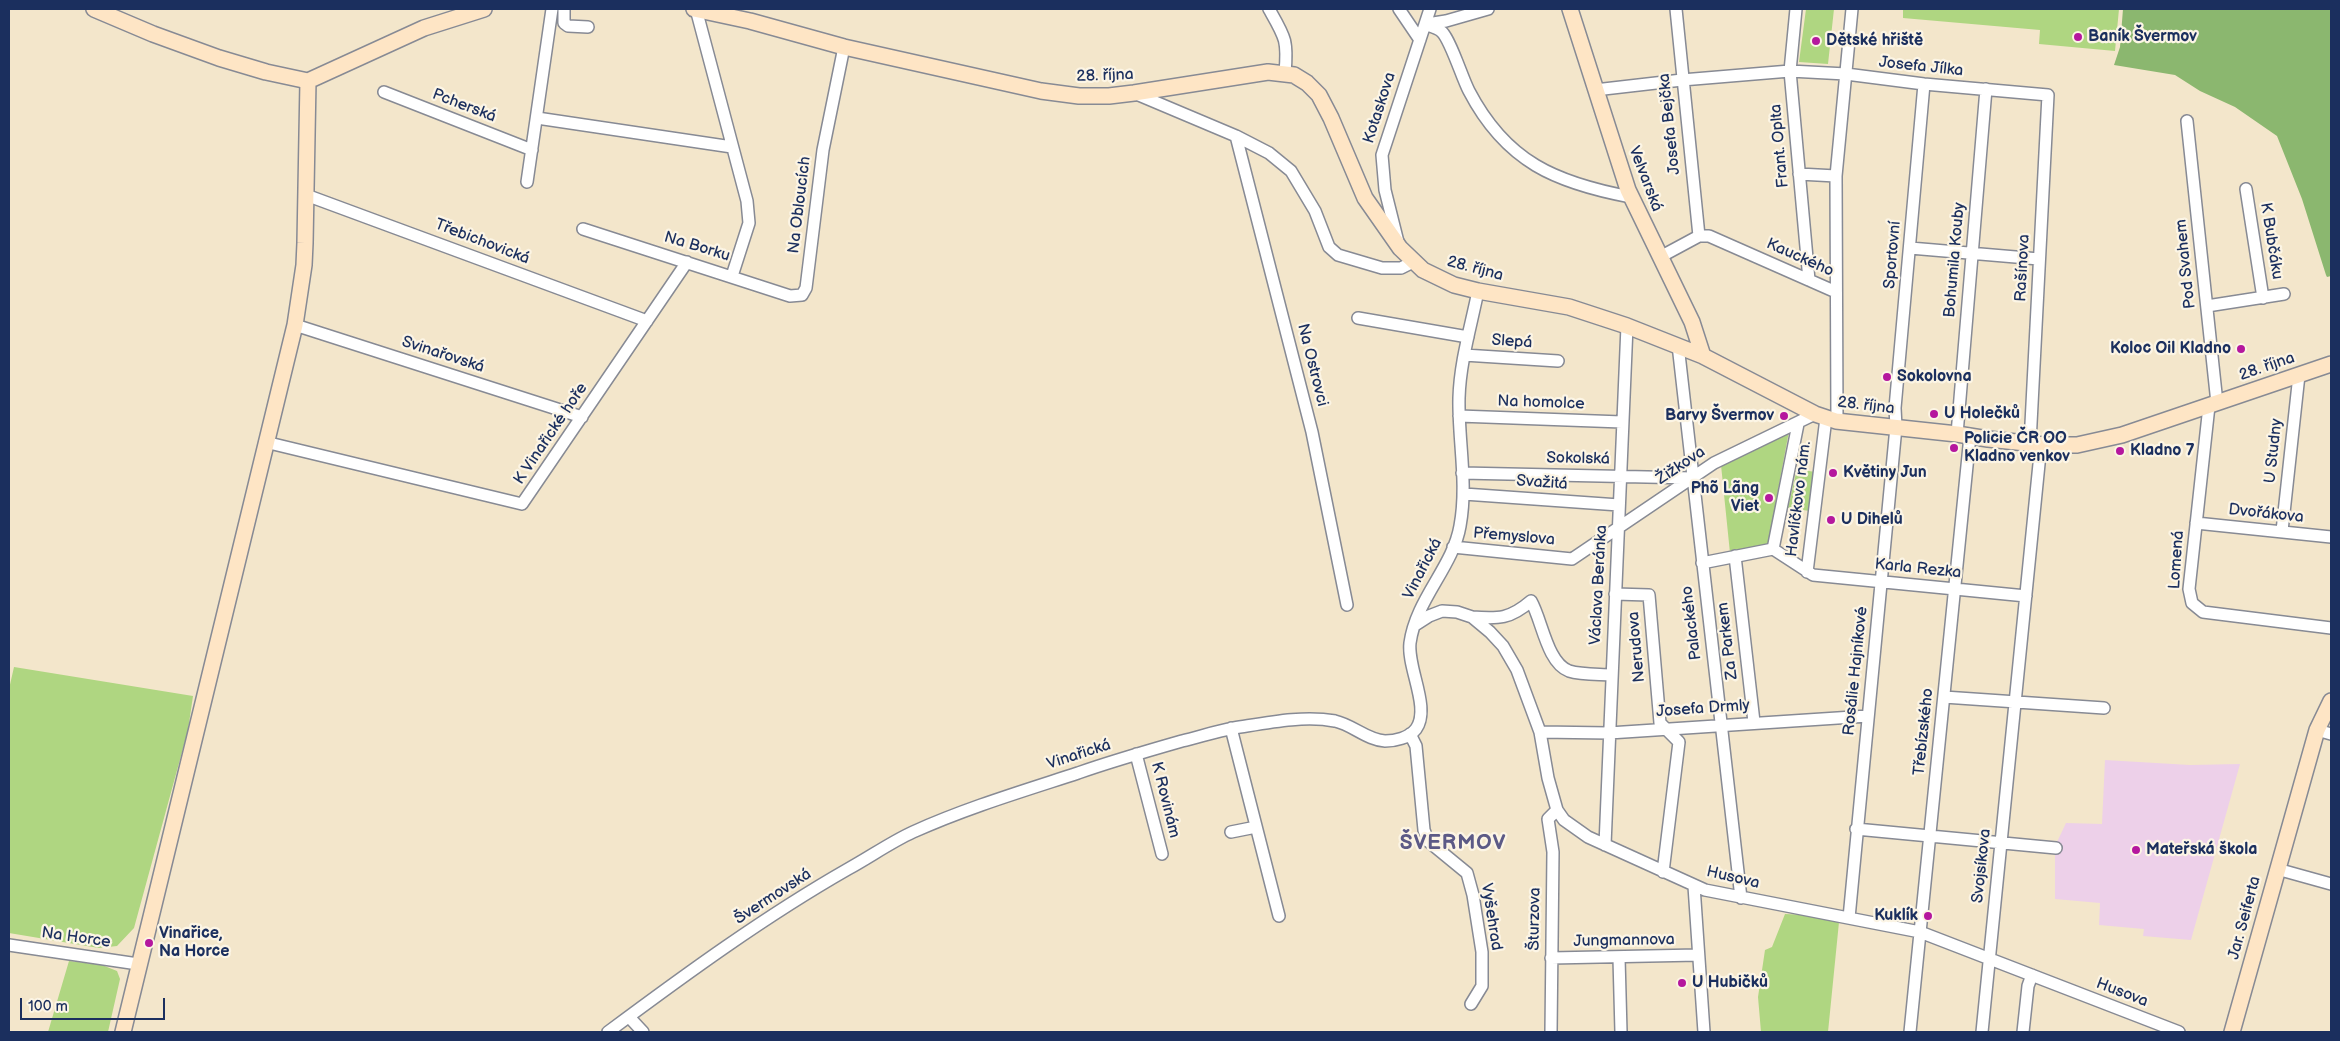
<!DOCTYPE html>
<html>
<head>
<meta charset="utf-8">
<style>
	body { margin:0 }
	#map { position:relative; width:2340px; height:1041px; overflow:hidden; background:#f3e6cb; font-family:"Balsamiq Sans",sans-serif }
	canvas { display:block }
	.frame { position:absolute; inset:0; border:10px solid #1b2f5e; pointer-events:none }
	.scale { position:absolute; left:20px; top:998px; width:145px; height:22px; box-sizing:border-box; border:2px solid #1b2f5e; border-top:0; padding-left:6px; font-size:15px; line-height:18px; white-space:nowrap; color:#1b2f5e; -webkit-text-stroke:4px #fcf5e5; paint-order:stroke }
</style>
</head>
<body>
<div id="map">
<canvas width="2340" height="1041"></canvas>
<div class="frame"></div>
<div class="scale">100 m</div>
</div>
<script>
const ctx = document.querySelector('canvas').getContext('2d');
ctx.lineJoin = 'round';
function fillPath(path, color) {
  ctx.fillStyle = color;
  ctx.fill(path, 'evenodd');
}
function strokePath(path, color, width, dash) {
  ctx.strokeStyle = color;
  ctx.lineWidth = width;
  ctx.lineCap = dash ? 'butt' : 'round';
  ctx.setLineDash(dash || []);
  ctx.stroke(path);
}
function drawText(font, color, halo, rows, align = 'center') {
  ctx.font = font + ' "Balsamiq Sans",sans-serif';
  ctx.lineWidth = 4.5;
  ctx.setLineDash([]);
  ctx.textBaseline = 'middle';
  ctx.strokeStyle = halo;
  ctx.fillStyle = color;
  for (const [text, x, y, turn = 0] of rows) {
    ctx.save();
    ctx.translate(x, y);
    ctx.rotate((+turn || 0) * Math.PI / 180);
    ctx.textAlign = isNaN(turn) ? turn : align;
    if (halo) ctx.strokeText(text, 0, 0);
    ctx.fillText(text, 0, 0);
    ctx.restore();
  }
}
fillPath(new Path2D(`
	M2105 760 2190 765 2240 764 2191 940 2143 936 2144 929 2099 925 2100 903 2055 899V853L2057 842 2066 823 2102 824Z`), '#edd0e9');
fillPath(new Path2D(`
	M1806 9H1834L1828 64 1799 62Z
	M1903 9H2119L2115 51 2039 44 2040 30 1903 18Z
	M1789 431 1768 544 1730 553 1721 465Z
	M1797 469 1815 472 1810 511 1788 508Z
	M14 667 193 696 188 730 134 928 117 946 99 948 9 933V689Z
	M1785 914 1806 915 1839 922 1828 1032H1761L1758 997 1765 950 1772 947Z
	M69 961 102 965 117 971 120 979 108 1032H48Z`), '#afd681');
fillPath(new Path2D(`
	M2123 9H2331V276L2327 277 2326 275 2302 199 2277 136 2235 107 2200 91 2175 75 2114 65 2120 47Z`), '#8bb76f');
const street = new Path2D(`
	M564 9V23L568 26 588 27
	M696 9 747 201 749 223 732 276
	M1269 9C1285 37 1288 40 1285 73
	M1399 9 1420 40
	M1676 9 1699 236
	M1796 9 1790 71 1809 280
	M1425 24C1430 26 1438 28 1442 32 1451 41 1462 78 1469 91 1506 162 1556 183 1631 197
	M1427 24 1446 21 1488 9
	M1595 90 1682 80 1790 71 1846 74 1924 84 2048 95 2030 443
	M384 92 532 150
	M1134 93 1236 136 1269 153 1291 171 1315 211 1329 247 1338 255 1382 268H1401L1413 262
	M537 118 732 147
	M2187 121 2217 403
	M1236 136 1312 432 1347 605
	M1799 174 1836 176
	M527 182 552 9
	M2246 189 2263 298
	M306 195 647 321
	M583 229 790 296 802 295 806 288 823 150 844 47
	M1398 242 1385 190 1382 155 1430 9
	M1910 248 2039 259
	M1660 257 1699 236H1709L1836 292
	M2207 306 2284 294
	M1358 318 1468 337
	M295 325 582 417
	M1678 345 1741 898
	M1464 355 1558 361
	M2209 406 2189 589 2192 603 2203 612 2331 628
	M1459 416 1622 422
	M1837 422 1836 176 1852 9
	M1957 434 1986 89
	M265 442 522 504 687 262
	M1462 473 1693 478
	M1464 494 1619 505
	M2196 523 2331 537
	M2282 531 2299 375
	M1453 547 1572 559 1714 463 1815 414
	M1773 549 1798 424
	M1735 556 1754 722
	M1702 563 1773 549 1813 575 2026 596
	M1807 572 1826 418
	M1615 594 1649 595 1660 723 1679 742 1663 872
	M1472 617C1499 619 1510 619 1531 601 1542 620 1547 663 1569 671 1582 675 1598 674 1612 675
	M1415 625 1429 616 1442 611 1457 612 1472 617 1490 632 1503 646 1517 670 1540 732 1548 778 1557 810 1564 820 1588 837 1705 890 1920 932 2179 1032
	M1944 697 2104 708
	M1231 728 1279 916
	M2317 730 2331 734
	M1540 732 1609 733 1868 716
	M1410 734 1416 746 1424 830 1428 841 1467 873 1473 895 1482 952V986L1471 1004
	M1136 754 1162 854
	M1856 829 2056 848
	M1231 832 1256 827
	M1605 845 1627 326
	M2277 869 2331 884
	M1694 886 1704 1032
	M1849 918 1896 427 1895 408 1924 84
	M9 945 138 964
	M1551 958 1698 955
	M1619 958 1621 1032
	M629 1017 643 1032
	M608 1032C686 974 764 917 848 869 870 857 891 842 913 832 966 808 1023 791 1078 773 1112 761 1147 751 1182 741 1199 737 1217 731 1234 728 1266 723 1303 715 1335 721 1353 725 1367 740 1385 741 1395 741 1409 738 1416 729 1431 708 1407 668 1410 643 1416 599 1453 567 1460 526 1468 483 1458 440 1459 398 1460 362 1471 326 1478 291
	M1551 1032 1553 852 1548 819 1557 810
	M1910 1032 1970 436
	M1982 1032 2041 444
	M2023 1032 2028 986 2032 975`);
const secondary = new Path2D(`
	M94 9 153 34 219 58 266 72 308 81 424 28 484 9
	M694 9 750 21 844 47 1041 91 1079 96H1109L1134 93 1268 72 1294 75 1307 83 1319 95 1331 118 1365 198 1400 248 1423 270 1454 285 1478 291 1569 307 1627 326 1703 356 1815 414 1836 421 1957 434 1988 439 2045 445H2077L2122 435 2331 364
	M1570 9 1628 190 1692 322 1703 356
	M123 1032 295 325 304 265 305 243 308 81
	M2232 1032 2317 730 2331 701`);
strokePath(street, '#878a94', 14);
strokePath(secondary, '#878a94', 18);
strokePath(street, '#fff', 11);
strokePath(secondary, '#fee5c5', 15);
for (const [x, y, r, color] of [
	[2078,37,5,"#b5179e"],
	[1816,41,5,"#b5179e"],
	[2241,349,5,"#b5179e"],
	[1887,377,5,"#b5179e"],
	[1934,414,5,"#b5179e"],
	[1784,416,5,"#b5179e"],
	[1954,448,5,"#b5179e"],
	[2120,451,5,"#b5179e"],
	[1833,473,5,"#b5179e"],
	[1769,498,5,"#b5179e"],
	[1831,520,5,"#b5179e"],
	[2136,850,5,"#b5179e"],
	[1928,916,5,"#b5179e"],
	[149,943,5,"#b5179e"],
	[1682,983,5,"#b5179e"]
]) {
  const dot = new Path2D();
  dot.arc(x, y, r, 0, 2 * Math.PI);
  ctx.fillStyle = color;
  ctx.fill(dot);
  strokePath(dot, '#fcf5e5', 2);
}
drawText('bold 16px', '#1b2f5e', '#fcf5e5', [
	["Baník Švermov",2088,37],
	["Dětské hřiště",1826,41],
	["Koloc Oil Kladno",2231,349,"right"],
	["Sokolovna",1897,377],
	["U Holečků",1944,414],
	["Barvy Švermov",1774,416,"right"],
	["Policie ČR OO",1964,439],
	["Kladno venkov",1964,457],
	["Kladno 7",2130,451],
	["Květiny Jun",1843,473],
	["Phõ Lãng",1759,489,"right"],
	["Viet",1759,507,"right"],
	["U Dihelů",1841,520],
	["Mateřská škola",2146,850],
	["Kuklík",1918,916,"right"],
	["Vinařice,",159,934],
	["Na Horce",159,952],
	["U Hubičků",1692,983]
], 'left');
drawText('16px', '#1b2f5e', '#fcf5e5', [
	["Josefa Jílka",1921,67,6],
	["28. října",1105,76,-2],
	["Pcherská",464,106,21],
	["Kotaskova",1380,108,-72],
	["Josefa Bejčka",1670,124,-96],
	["Frant. Oplta",1780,146,-95],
	["Velvarská",1645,179,69],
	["Na Obloucích",800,205,-83],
	["K Bubčáku",2271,241,81],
	["Třebichovická",482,242,21],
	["Na Borku",697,247,17],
	["Sportovní",1893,255,-85],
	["Kauckého",1800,258,24],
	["Bohumila Kouby",1955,260,-85],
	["Pod Svahem",2186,264,-96],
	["Rašínova",2023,268,-87],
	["28. října",1475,269,15],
	["Slepá",1512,342,4],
	["Svinařovská",443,355,18],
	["Na Ostrovci",1312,365,76],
	["28. října",2267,367,-19],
	["Na homolce",1541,403,2],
	["28. října",1866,406,7],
	["K Vinařické hoře",551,434,-56],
	["U Studny",2274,451,-84],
	["Sokolská",1578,459,1],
	["Žižkova",1681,466,-34],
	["Svažitá",1542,483,4],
	["Havlíčkovo nám.",1799,499,-83],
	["Dvořákova",2266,514,6],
	["Přemyslova",1514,537,5],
	["Lomená",2177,560,-86],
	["Vinařická",1423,569,-63],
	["Karla Rezka",1918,569,6],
	["Václava Beránka",1599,585,-87],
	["Palackého",1692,623,-97],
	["Za Parkem",1728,641,-97],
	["Nerudova",1637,647,-95],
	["Rosálie Hajníkové",1856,671,-84],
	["Josefa Drmly",1703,709,-4],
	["Třebízského",1924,732,-84],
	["Vinařická",1079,755,-18],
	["K Rovinám",1165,800,76],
	["Svojsíkova",1982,866,-84],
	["Husova",1733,878,13],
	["Švermovská",773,897,-33],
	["Vyšehrad",1491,917,81],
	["Jar. Seiferta",2245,918,-75],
	["Šturzova",1535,919,-89],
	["Na Horce",76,938,8],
	["Jungmannova",1624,941,-1],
	["Husova",2122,993,21]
]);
ctx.letterSpacing = '1px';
drawText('bold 21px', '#5c5a86', '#fcf5e5', [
	["ŠVERMOV",1453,844]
]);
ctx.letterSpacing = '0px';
</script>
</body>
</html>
